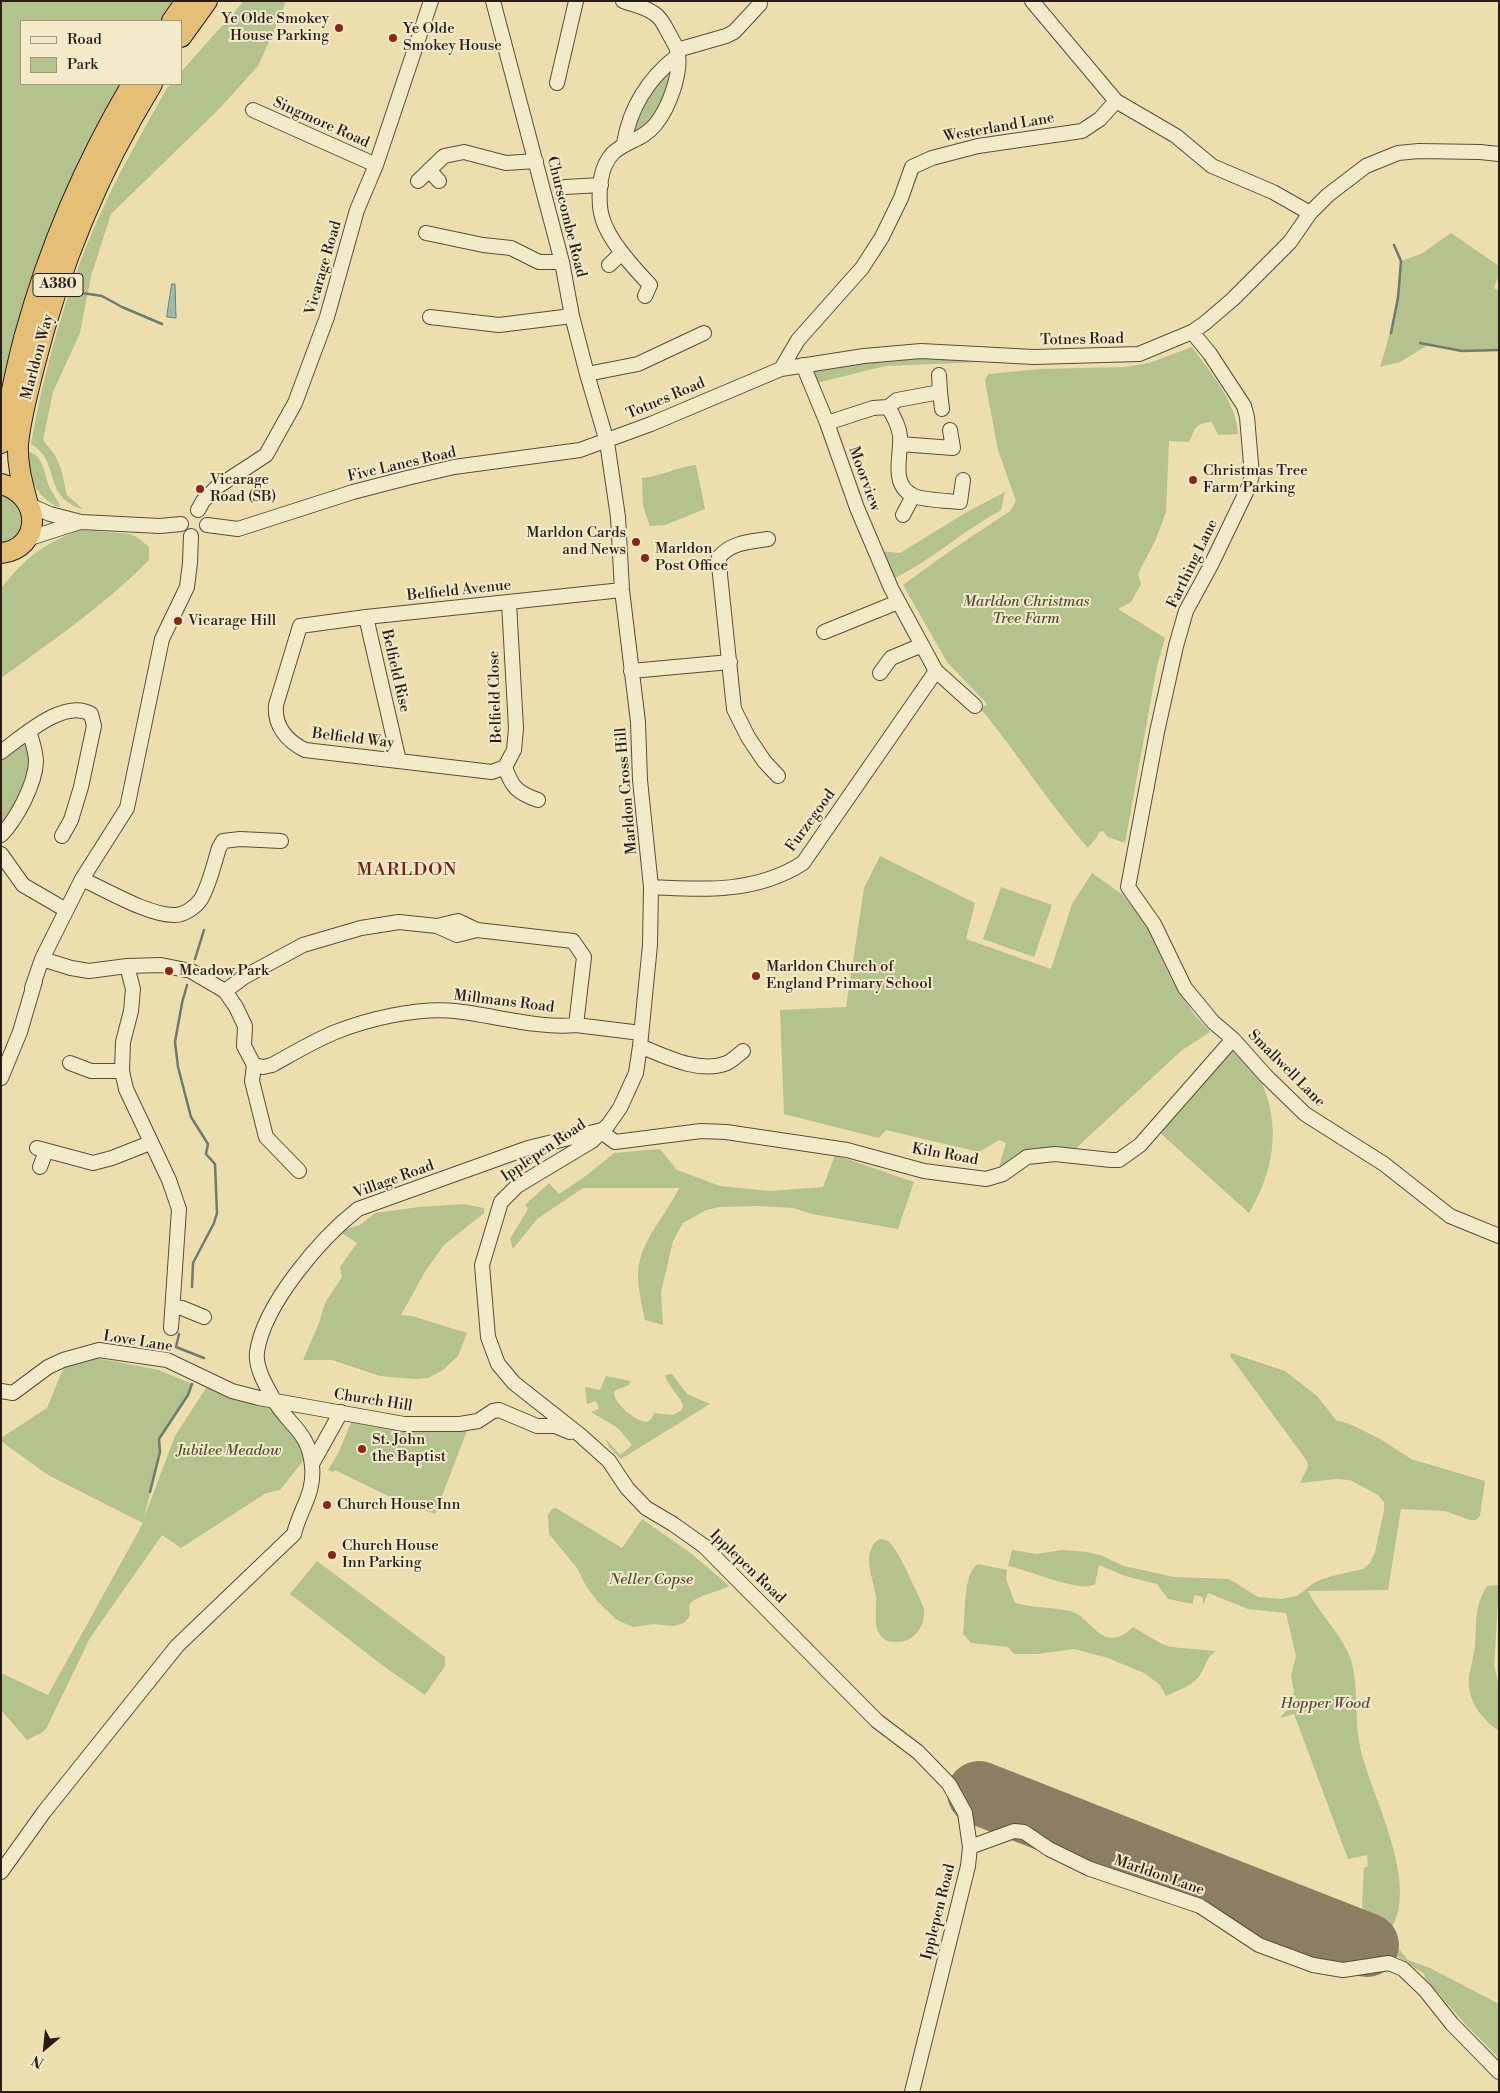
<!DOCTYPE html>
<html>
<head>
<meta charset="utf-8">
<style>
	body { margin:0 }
	#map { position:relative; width:1500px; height:2093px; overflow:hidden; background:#eddeae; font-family:"Libre Bodoni",serif }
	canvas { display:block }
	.frame { position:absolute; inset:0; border:2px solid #2a1d15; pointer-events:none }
	.legend { position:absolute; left:20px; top:20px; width:162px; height:65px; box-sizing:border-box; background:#f3eaca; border:1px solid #a39882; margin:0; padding:6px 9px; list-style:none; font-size:15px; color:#2a1d15 }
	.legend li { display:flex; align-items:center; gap:10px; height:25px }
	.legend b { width:25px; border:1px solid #a39882 }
	.north { position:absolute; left:20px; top:2023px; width:50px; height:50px; -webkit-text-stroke:4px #f3eaca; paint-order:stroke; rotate:208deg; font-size:14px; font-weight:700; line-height:20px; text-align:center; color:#2a1d15 }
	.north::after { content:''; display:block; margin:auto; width:18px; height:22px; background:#2a1d15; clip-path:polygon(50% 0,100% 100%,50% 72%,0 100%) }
</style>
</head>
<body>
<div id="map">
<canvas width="1500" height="2093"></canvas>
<div class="frame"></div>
<ul class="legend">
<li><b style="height:6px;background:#f3eaca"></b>Road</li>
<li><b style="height:14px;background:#b4c28d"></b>Park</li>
</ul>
<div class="north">N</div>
</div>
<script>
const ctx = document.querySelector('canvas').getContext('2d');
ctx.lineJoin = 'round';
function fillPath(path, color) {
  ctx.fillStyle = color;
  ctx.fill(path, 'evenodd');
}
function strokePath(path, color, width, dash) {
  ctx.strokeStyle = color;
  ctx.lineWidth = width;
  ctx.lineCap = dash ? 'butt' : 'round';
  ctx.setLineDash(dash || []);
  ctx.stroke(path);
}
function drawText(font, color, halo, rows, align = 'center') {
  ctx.font = font + ' "Libre Bodoni",serif';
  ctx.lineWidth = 4;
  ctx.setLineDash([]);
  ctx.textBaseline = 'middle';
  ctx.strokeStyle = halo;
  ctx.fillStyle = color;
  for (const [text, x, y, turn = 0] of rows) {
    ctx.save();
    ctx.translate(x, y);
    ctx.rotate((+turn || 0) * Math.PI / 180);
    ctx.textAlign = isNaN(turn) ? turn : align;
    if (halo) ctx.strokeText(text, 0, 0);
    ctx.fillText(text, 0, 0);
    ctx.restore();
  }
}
fillPath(new Path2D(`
	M1 1H177L163 21H21V84H123L1 408Z
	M244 1H286L278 22 258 66 220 108 111 214 91 276 80 333 53 392 43 440 55 455 61 469 67 495 83 509C42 498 61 461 31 444 45 367 66 290 98 219 118 174 143 131 167 88L171 84H181V72Z
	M669 70C668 100 656 120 630 134L656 81Z
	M1451 233 1499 266V274L1494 288 1499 291V350L1462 351 1428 345 1400 362 1380 367C1391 332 1398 298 1401 261L1421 254Z
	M1192 347C1211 374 1236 401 1238 434L1218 435 1212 422C1195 423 1196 428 1189 442L1169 441 1166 512 1156 539 1138 574 1141 584 1131 602 1118 609 1165 638 1157 666 1125 843 1108 837 1103 831 1099 832 1097 837 1088 848C1049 804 1018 754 981 709L987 704 947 662 903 585 950 551 1010 511 1016 501 998 450 985 381 988 374 1040 369 1125 367 1149 363Z
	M908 356 978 357 983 362 885 366 817 383 811 369Z
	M28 452C44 454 44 476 50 488 53 494 57 499 60 505L58 507C35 496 28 477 28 452Z
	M696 465 705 509 665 525 650 526 643 506 642 478C661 476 678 467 696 465Z
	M1 485 10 488 26 520C20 531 15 540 1 542Z
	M1005 492 1001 510C964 530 933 559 895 578L879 551 900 553 967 512Z
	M80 530 130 534 137 537 149 547V560C105 605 52 641 1 678V588C28 556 41 545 80 530Z
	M21 743 28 746C38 773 14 807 1 829V758Z
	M880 856 975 903 966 939 1051 969 1072 904 1092 873 1123 895 1147 925 1171 979 1193 1013 1210 1032 1181 1051 1073 1151 1020 1155 999 1167 1006 1143 999 1140 979 1152 886 1130 879 1138 784 1114 780 1010 846 1007 864 888Z
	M1001 887 1052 905 1034 957 983 939Z
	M1232 1047C1241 1057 1255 1067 1260 1079 1282 1125 1274 1171 1249 1213L1159 1132Z
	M660 1149 677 1170 720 1186 770 1191 823 1187 835 1155 914 1182 898 1229 812 1214 793 1208 759 1206 720 1207 706 1210 683 1223 673 1241 661 1292 663 1325 645 1320C642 1305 638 1289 638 1274 639 1241 666 1216 679 1188H583L537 1219 513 1249 510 1239 528 1209 525 1205 549 1183 559 1194 587 1175 614 1153Z
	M464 1204 484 1208V1213L444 1245 426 1270 401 1315 412 1316 467 1333 458 1356 443 1370 428 1378 414 1379 380 1376 332 1360H303L319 1323 325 1303 342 1277 340 1267 357 1243 343 1234 342 1230 360 1225 375 1213 419 1207Z
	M1231 1353 1285 1371 1317 1396 1336 1420 1352 1425 1382 1440 1411 1459 1485 1481 1480 1516 1476 1520H1470L1445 1511 1401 1509 1388 1590 1308 1591C1320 1615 1342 1634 1351 1660 1359 1688 1354 1718 1360 1747 1371 1795 1419 1882 1392 1927 1389 1933 1385 1937 1378 1939L1366 1931 1362 1904 1364 1868 1368 1866 1367 1855 1348 1859 1294 1714 1280 1718 1289 1708 1294 1692 1291 1676 1296 1656 1286 1613 1248 1609 1208 1593 1203 1605V1597L1194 1595 1193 1604 1168 1599 1157 1584 1125 1576 1099 1565 1095 1584C1083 1594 1025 1569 1008 1566L1012 1550 1037 1554 1062 1550 1087 1552 1100 1555 1124 1566 1174 1577 1229 1579 1258 1597 1281 1599 1297 1596 1315 1582 1332 1576 1363 1569 1370 1563 1375 1552 1384 1511V1502L1378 1495 1350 1480 1337 1479 1300 1483 1308 1466 1307 1461 1230 1356Z
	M97 1358 159 1370 192 1384 188 1395 159 1439 160 1452 144 1518 175 1436 206 1388C227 1394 266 1399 282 1416 292 1427 299 1443 307 1456L280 1490 266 1493 181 1548 162 1535 90 1638 47 1727 43 1732 27 1740 1 1710V1673L48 1695 143 1523 48 1475 1 1441V1438L47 1408 66 1362Z
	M672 1374 687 1394 710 1404 621 1459 609 1447 605 1438 620 1455 632 1445 618 1428 591 1412 599 1409 596 1401 587 1404 585 1387 600 1390 606 1376 630 1381 629 1385 614 1391C612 1403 642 1428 650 1420 652 1418 653 1416 654 1413L673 1415 682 1410 683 1405C679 1395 667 1385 665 1375Z
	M354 1415 468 1428 435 1514 392 1498 335 1470 333 1472 328 1470 338 1454Z
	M556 1508 622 1548 642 1519 692 1554 729 1586C720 1591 693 1597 690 1604 688 1608 690 1612 690 1616L684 1623 674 1626 654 1624 633 1627 617 1620 598 1602 586 1586 577 1568 549 1534 548 1515 552 1509Z
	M879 1539C884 1539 887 1540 890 1543 899 1551 918 1595 924 1608 926 1624 916 1642 897 1642 892 1642 887 1642 883 1638 872 1629 877 1609 876 1597 874 1580 860 1553 879 1539Z
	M317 1561 445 1657V1666L425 1695 386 1668 290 1594Z
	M978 1564 1007 1570 1006 1579 1015 1603C1033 1608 1052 1607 1070 1611 1092 1616 1102 1657 1133 1627L1162 1644 1171 1647 1216 1651C1206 1657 1206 1666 1200 1675 1194 1685 1177 1691 1166 1696L1159 1684 1144 1673 1108 1658 1074 1649 1037 1654H1014L1008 1647 971 1643 963 1634C966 1617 962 1573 978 1564Z
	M1499 1585 1494 1666 1499 1685V1731C1481 1719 1466 1699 1469 1676 1471 1665 1474 1656 1475 1645 1477 1621 1474 1607 1487 1586Z
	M1400 1950 1408 1960 1430 1968 1499 2004V2058L1467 2026 1425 1978 1424 1974 1394 1954Z`), '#b4c28d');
const water = new Path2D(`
	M172 284H175L176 318 167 317Z`);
fillPath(water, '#9abbb0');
strokePath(water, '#6d7c72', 1);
strokePath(new Path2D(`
	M82 293 102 296 122 307 162 324
	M1391 333 1398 298 1401 261 1394 245
	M1420 343 1462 351 1499 350
	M195 959 204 930
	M187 985 182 1003 175 1042 178 1067 191 1117 208 1144 206 1154 215 1164 217 1213 214 1223 193 1263 192 1287
	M179 1334 176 1347 204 1358
	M150 1492 160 1452 159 1439 188 1395 192 1384`), '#6d7c72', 2.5);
strokePath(new Path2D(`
	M979 1793 1367 1945`), '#8c7e62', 64);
const minor = new Path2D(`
	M493 1 562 262 572 316 587 374 607 442 618 517 622 590 638 722 640 780 651 887 650 945 640 1046 636 1073 620 1108 608 1125 592 1141 517 1186 501 1202 482 1265 488 1337 498 1364 514 1383 580 1435 609 1461 627 1488 646 1508 673 1524 704 1546 877 1721 918 1752 949 1784 965 1813 970 1847 968 1866 912 2092
	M623 1C634 5 646 7 655 14 661 18 665 26 668 32 671 38 675 44 677 49 683 71 669 108 655 125 637 147 608 139 601 179 599 190 599 207 602 217 608 240 634 268 650 285L645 296
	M1032 1 1116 101 1176 136 1212 166 1273 192 1310 213
	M677 50 726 36 734 32 760 4
	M557 83 576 1
	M253 110 376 165
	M624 143C630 108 649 78 677 56
	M429 170 439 181
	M418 181 444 156 464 152 506 163 536 161
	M565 187 601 185
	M426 233 483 245 511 248 539 262H562
	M609 265 622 253
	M430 317 499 325 572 316
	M1192 332 1210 354 1244 406 1247 417 1252 475 1249 486 1211 565 1186 611 1176 646 1157 732 1128 887 1154 924 1185 988 1213 1022 1233 1039 1266 1076 1305 1114 1384 1164 1450 1216 1499 1236
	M803 365 827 423 857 508 891 588 936 671 975 706
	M781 369 798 340 862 268 882 237 901 198 912 167 932 158 978 146 1082 131 1100 119 1116 101
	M587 374 638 364 704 333
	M939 375 940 392
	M888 407 897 400 940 392 942 409
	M827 423 873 408 888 407C893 415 899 426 900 436 902 454 889 485 914 496 923 500 949 501 960 502L963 480
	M900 444 953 448 950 430
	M29 505 50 514 81 522 160 526 181 524
	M198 510 203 501 217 487 266 455 295 403 327 317 357 210 376 165 431 1
	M903 515 913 496
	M207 525 238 529 353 492 407 478 454 467 580 450 651 424 781 369 864 356 921 351 1034 357 1139 354 1192 332 1205 323 1233 299 1290 242 1310 213 1328 195 1366 166 1398 153 1419 151 1480 152 1499 154
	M27 539 80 522
	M768 539C750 542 732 542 719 557V565L734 709 748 737 764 761 778 776
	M509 603 516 728 514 750 505 767C512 788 518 793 538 800
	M366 617 399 761
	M824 632 898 602
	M631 671 730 662
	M880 673 891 658 922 645
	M1 752C22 737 64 698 91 714L94 726 81 787 71 820 62 836
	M505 767 492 772 305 750C287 741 274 726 276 705L300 626 366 617 622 590
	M1 835C17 819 35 784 36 762 36 751 32 741 29 731
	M1 854 23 885 66 910
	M82 879C106 890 150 916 175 915 184 915 196 907 201 899 209 886 214 864 219 848L223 841 240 839 281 841
	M651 887C705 890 756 893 803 863L936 671
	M437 926 458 921 477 930 573 941 584 957 576 1025
	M42 959 71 968 89 971 127 966 133 989 131 1011 123 1042 122 1071 126 1089 169 1180 179 1209 171 1328
	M127 966 161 965 191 971 225 991 236 1007 245 1026 244 1046 254 1065 252 1081 266 1137 299 1171
	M32 988 42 959 82 879 127 808 162 639 187 587 190 563 191 536
	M225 991 244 977 303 945 361 928 399 922 437 926 457 935 477 930
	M640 1046C666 1057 700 1074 727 1063 733 1060 738 1055 743 1051
	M70 1063 91 1071H122
	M254 1065 263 1067 272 1065C292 1054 312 1042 333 1033 367 1019 418 1007 455 1011 493 1015 539 1029 576 1025L641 1033
	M1 1078 20 1032 35 981
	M603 1130 607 1136 615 1142 701 1131 726 1132 847 1150 924 1171 986 1179 1003 1174 1027 1157 1055 1154 1111 1160H1119L1140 1145 1233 1039
	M37 1148 93 1163 112 1158 150 1143
	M40 1167 46 1151
	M173 1307 182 1308 204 1317
	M1 1391 13 1393 48 1367 63 1360 99 1350 167 1360 232 1391 259 1398 404 1424H460L478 1421 493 1411 499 1410 537 1426H555L570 1432
	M312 1464 341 1412
	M970 1847 1014 1831 1024 1832 1049 1849 1090 1869 1200 1906 1259 1945 1313 1965 1343 1970 1389 1963 1403 1969 1425 1990 1452 2024 1499 2072
	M1 1872 44 1812 177 1646 294 1534C300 1509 315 1493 312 1466 309 1430 287 1425 273 1398 266 1386 255 1367 257 1352 264 1304 321 1238 358 1209L528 1148 602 1130`);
const highway = new Path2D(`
	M172 21 186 1
	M181 37 207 1
	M1 443C9 407 15 371 25 335 49 247 86 162 132 84
	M1 484C43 495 42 549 1 553
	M27 501C22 482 17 464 18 445 20 419 28 392 34 367 59 268 99 171 152 84`);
strokePath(minor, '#5b4d3b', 16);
strokePath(highway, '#2a1d15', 22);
strokePath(minor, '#f3eaca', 14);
strokePath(highway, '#e6bf77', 20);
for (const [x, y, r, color] of [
	[339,28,5,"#8f2418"],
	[393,38,5,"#8f2418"],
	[1193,480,5,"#8f2418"],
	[200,489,5,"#8f2418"],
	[636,542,5,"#8f2418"],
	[645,558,5,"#8f2418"],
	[178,621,5,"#8f2418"],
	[169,971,5,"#8f2418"],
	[756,976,5,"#8f2418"],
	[362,1449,5,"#8f2418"],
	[327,1505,5,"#8f2418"],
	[332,1555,5,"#8f2418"]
]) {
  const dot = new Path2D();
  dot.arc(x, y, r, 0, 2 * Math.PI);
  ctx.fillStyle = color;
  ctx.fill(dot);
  strokePath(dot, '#f3eaca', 2);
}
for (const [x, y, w] of [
	[58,285,50]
]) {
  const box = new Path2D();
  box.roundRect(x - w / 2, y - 11.5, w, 23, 4);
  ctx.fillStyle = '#f3eaca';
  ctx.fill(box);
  strokePath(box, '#2a1d15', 1);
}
drawText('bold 14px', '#2a1d15', null, [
	["A380",58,285]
]);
drawText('15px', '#2a1d15', '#f3eaca', [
	["Ye Olde Smokey",329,19,"right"],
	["House Parking",329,36,"right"],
	["Ye Olde",403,29],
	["Smokey House",403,46],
	["Christmas Tree",1203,471],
	["Farm Parking",1203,488],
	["Vicarage",210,480],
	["Road (SB)",210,497],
	["Marldon Cards",626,533,"right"],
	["and News",626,550,"right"],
	["Marldon",655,549],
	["Post Office",655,566],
	["Vicarage Hill",188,621],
	["Marldon Church of",766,967],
	["England Primary School",766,984],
	["Meadow Park",179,971],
	["St. John",372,1440],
	["the Baptist",372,1457],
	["Church House Inn",337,1505],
	["Church House",342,1546],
	["Inn Parking",342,1563]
], 'left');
drawText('15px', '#2a1d15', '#f3eaca', [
	["Singmore Road",321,123,24],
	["Westerland Lane",999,128,-10],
	["Churscombe Road",566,217,76],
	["Vicarage Road",324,268,-74],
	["Totnes Road",1082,340,-1],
	["Marldon Way",38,357,-75],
	["Totnes Road",666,399,-23],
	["Five Lanes Road",402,465,-13],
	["Moorview",864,479,70],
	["Farthing Lane",1193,564,-64],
	["Belfield Avenue",459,591,-6],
	["Belfield Rise",395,671,77],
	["Belfield Close",496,697,-92],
	["Belfield Way",353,739,7],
	["Marldon Cross Hill",627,791,-95],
	["Furzegood",811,821,-54],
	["Millmans Road",504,1002,7],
	["Smallwell Lane",1286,1069,45],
	["Ipplepen Road",544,1151,-34],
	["Kiln Road",945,1155,10],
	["Village Road",394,1180,-20],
	["Love Lane",138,1342,9],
	["Church Hill",373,1401,9],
	["Ipplepen Road",747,1567,44],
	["Marldon Lane",1159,1876,19],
	["Ipplepen Road",939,1912,-76]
]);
drawText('italic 15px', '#534f39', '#f3eaca', [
	["Marldon Christmas",1026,602],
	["Tree Farm",1026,619],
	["Jubilee Meadow",229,1451],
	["Neller Copse",651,1580],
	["Hopper Wood",1325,1704]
]);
ctx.letterSpacing = '1px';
drawText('18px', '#7a1f14', '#f3eaca', [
	["MARLDON",407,871]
]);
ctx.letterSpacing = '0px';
</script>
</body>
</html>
